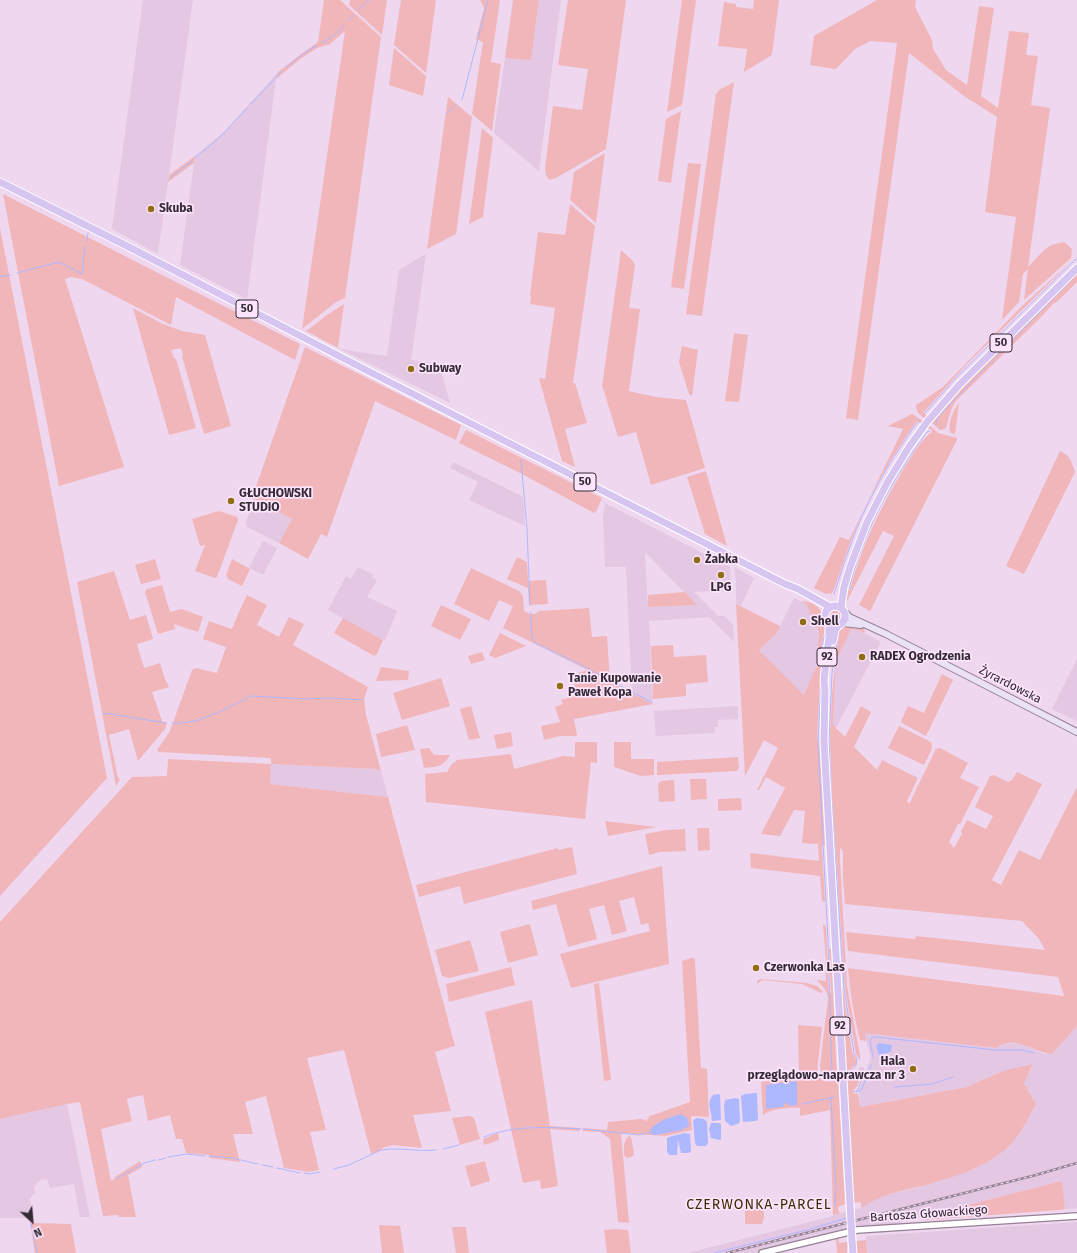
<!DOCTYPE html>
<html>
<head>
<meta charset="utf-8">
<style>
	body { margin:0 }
	#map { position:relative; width:1077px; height:1253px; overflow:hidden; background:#efd7ef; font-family:"Fira Sans",sans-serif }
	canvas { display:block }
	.north { position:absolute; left:12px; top:1201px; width:40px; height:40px; -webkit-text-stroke:3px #fce4fc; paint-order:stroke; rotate:154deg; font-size:11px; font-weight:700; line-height:16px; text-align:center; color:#342b34 }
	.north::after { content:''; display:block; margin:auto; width:14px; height:18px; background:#342b34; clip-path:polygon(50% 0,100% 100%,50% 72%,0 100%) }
</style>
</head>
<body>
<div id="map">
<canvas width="1077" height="1253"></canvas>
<div class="north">N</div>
</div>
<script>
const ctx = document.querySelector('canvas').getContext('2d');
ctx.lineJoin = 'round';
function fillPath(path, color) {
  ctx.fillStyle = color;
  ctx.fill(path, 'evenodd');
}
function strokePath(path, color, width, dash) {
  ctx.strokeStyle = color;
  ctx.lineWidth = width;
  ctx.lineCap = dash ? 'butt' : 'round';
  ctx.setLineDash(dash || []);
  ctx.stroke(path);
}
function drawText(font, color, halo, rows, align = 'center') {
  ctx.font = font + ' "Fira Sans",sans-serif';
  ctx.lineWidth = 3.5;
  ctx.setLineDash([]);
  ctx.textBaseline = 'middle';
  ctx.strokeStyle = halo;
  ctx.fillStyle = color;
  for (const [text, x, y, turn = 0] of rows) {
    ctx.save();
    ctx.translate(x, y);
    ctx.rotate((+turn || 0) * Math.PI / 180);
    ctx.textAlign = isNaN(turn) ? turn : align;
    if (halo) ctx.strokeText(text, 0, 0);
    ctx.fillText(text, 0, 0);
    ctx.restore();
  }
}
fillPath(new Path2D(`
	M143 0H193L158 254 112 229Z
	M539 0H561L551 76 539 171 494 133 505 58 531 60Z
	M278 72 276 79 247 299 180 265 195 156 225 131Z
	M426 254 411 360 439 364 450 403 338 348 352 351 387 356 399 270Z
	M453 462 523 497 525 526 469 500 478 482 450 468Z
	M254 499 292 519 279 543 247 527 246 522Z
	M605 503 730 567 731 590 694 592 718 616H725L733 625 734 642 709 617 649 621 653 704 632 693 626 567H605L603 518ZM645 553H646L697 605 648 607Z
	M263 541 277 548 263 575 249 568Z
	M358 567 374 575 372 577 377 580 367 597 397 611 385 641 328 610 346 576 351 579Z
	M734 567 754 578 741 606 736 604V582Z
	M794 598 806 604 819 631 816 669 804 695 759 650 777 633Z
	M851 629 858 630 881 642 836 728 833 725 836 661Z
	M1077 659V721L1052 709Z
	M738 706V719L718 720V727H714L715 733 656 736 654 711Z
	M271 764 378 769 381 771 388 797 270 784Z
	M1077 1026V1208L1065 1209 1062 1181 836 1239 774 1253H688L833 1216V1215L861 1208 873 1200 884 1196 934 1183 971 1170 993 1158 1010 1144 1023 1127 1036 1104 1026 1087 1024 1083 1033 1065 1003 1071 967 1087 860 1107 859 1089 871 1057 864 1032 997 1048 1006 1043 1023 1044 1044 1054H1052Z
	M67 1104 90 1217H80L74 1184 50 1188 47 1179 40 1180 34 1187 35 1192 30 1199 33 1218H0V1119Z
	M1077 1222V1253H867L866 1236Z`), '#e3c7e3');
fillPath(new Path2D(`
	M324 0H340L381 37 345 298 336 302 302 329 345 31 330 44 317 48 303 57 276 79 278 72 304 52 318 42Z
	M350 0H387L382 35 349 5Z
	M401 0H436L426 73 394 45Z
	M480 0H500L491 62 501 64 492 131 472 114 483 42 476 39 484 8Z
	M513 0H539L531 60 505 58Z
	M568 0H626L606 149 556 178 549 180 546 175 545 168 553 106 582 110 588 69 558 65Z
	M682 0H696L682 105 667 112Z
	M754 0H779L772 55 744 72 747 49 718 46 724 2 736 4V7L753 9Z
	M877 0H916L915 7 932 40 933 49 946 70 967 85 979 6 994 8 981 96 998 108 1009 31 1029 33 1026 55 1038 56 1031 105 1050 108 1028 267 1043 251 1051 245 1064 242 1072 249 1071 258 1024 300 1028 269 1023 274 1019 302 1002 320 1016 217 985 212 997 117 964 96 909 53 858 420 846 418 897 43 870 41 855 49 836 69 810 65 814 36Z
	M394 48 426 76 423 96 389 85Z
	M734 82 702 316 686 314 716 94 719 90Z
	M448 97 472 117 456 234 427 249Z
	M681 111 671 183 658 181 666 119Z
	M482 128 493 138 483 217 469 224Z
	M605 153 596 223 570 200 574 172Z
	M195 156 194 163 168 182 169 175Z
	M688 163 701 164 684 289 671 287Z
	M3 194 178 283 300 344 295 360 176 297 171 325 82 279 71 277 65 279 124 467 59 486Z
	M570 204 595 226 573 383H575L587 423 565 429 575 467 562 461 539 378 545 379 555 308 530 304 531 298 530 295 538 232 565 235Z
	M0 228 107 778 0 896Z
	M621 250 633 261V262L635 265 629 308 640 309 629 391 656 397 686 400 705 468 651 485 636 432 618 437 603 388 602 387Z
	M1074 259 967 364 923 413 927 416 925 419 918 413 916 407V405L943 387 1021 307Z
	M1077 272V282L1058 301 1053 304 1042 316 955 402 951 410 946 428 944 429 940 430 932 423V422L963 386Z
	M344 304 338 348 306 331 327 315Z
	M133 308 163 324 182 331 205 335 231 426 204 434 182 356 183 355 181 348 171 350 174 358 176 359 196 428 169 435Z
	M734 333 748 335 739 402 725 401Z
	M682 346 698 350 692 396 689 394 679 362Z
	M305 347 461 425 456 440 375 401 327 537 321 534 308 559 279 543 292 519 252 498Z
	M959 403 955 434 951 433C947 425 953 410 959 403Z
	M912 414 923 421 921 424 917 421C893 454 872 490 856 528 847 549 841 571 833 592L831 594 828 593 826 594 814 588 840 537 849 540 903 429 888 426Z
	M929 425 938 433 957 438V440L870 611 859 605 894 536 883 531 847 601 843 599 847 592 850 590C861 546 881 507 904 468 912 456 920 440 932 432L931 429 927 428Z
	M466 430 602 498 597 510 594 513 522 474 459 443Z
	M1060 451C1071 456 1071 461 1075 472L1024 574 1006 566Z
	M706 471 727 546 705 534 687 477Z
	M219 511 237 517 238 520 217 577 215 578 195 571 205 545 200 546 192 519Z
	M517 557 527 562 528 581 546 580 548 604 529 605 528 588 507 579Z
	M155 559 161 579 141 584 135 565Z
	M232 559 250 569 242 586 228 579 226 575Z
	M471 568 519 591 523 596 524 611C530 614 534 616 539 611L589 608 592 637 607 636 610 682 653 704 574 719 577 736H560L544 740 541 726 560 722 555 707 563 704 561 700 578 695 571 675 588 670 503 628 513 606 499 600 489 621 454 604Z
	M114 571 130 620 146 615 153 639 137 644 144 668 160 663 165 679 169 687 152 692 162 721 167 723 165 729 138 761 129 729 109 735 118 778 120 779 116 786 77 582Z
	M162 585 170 612 182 609 203 617 198 632 174 624 175 629 158 634 145 592 147 589Z
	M685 592 697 605 648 607V595Z
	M247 595 267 605 257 625 279 637 289 617 304 624 293 645 368 687 364 699 366 715 381 771 377 769 271 764 270 784 388 797 455 1046 435 1052 451 1111 413 1115 422 1148 393 1145 382 1148V1150L371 1154 344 1050 307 1058 326 1130 310 1132 319 1170 309 1172 284 1168 266 1096 245 1102 253 1134H233L240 1162 210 1158 209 1155 186 1153 182 1139H176L170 1115 148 1121 143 1095 129 1098 127 1100 132 1121 101 1129 111 1181 114 1179 115 1177 140 1161 142 1167 128 1175 136 1217H119L118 1215 103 1216 80 1102 67 1104 0 1119V922L132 777 167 776 168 759 271 764V758L159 752 157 750 170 731 192 670 196 668 217 673 226 647 203 639 209 621 232 629 238 614Z
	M801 601C810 601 819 605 822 614 824 618 824 622 827 626L825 630 818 657 821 658 817 663 819 631 806 604Z
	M736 604 780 626 777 633 759 650 804 695 816 667 821 663 817 741 819 737 825 845H822L825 902 822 901 820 876 751 868 750 853 819 861 818 844 802 843 805 811 794 810 780 836 761 834 785 788 766 777 759 790H757L778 748 764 740 745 776Z
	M441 605 471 619 460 640 431 626Z
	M829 617a7 7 0 1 1 14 0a7 7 0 1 1-14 0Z
	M343 618 383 640 377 654 374 656 334 633Z
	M845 625 863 627 865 631 864 633 858 630 851 629 836 661 833 725 845 737 861 706 871 712 854 747 877 770 882 760 918 778 907 801 909 804 936 749 940 748 968 763 960 778 979 787 960 824H958L949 842 954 848 962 834 961 831 967 820 986 829 993 816 975 807 990 776 994 775 1008 782 1012 780 1017 772 1042 784 992 880 1001 885 1019 850 1040 860 1077 787V1026L1052 1054C1037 1053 1022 1040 1006 1043 1003 1044 999 1046 997 1048L865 1033 866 1041 860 1040C854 1017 850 992 848 968L1064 996 1058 977 848 951 846 932 915 939 916 936 1045 950 1039 939 1022 921 845 904 843 878V852L841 848 840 850V861L847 986 860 1055V1060L856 1054 845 988 832 797 830 739 832 694 835 666 834 664 839 636 835 635 841 628Z
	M500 633 526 646 495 658 489 655Z
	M673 645 674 657 706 655 708 682 686 684V696L653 699 651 646Z
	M482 652 485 660 471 664 468 656Z
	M381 667 409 671 408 680 376 681Z
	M942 674 953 680 926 736 902 723 901 721 908 706 924 713Z
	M441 678 450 706 402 720 393 693Z
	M471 706 480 738 469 740 460 709Z
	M407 725 415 750 381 757 376 734Z
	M899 726 931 742 932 749 924 765 888 748Z
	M511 732 513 746 497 749 494 735Z
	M575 742H597V763L591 762 585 819 426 802 425 774 447 772 451 765 457 760 511 754 514 769 563 756 575 757Z
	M614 742H631V759H654V775L641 776 614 767Z
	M429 748 434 755H450C442 768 438 766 424 768L420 749Z
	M738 757 739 768 737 771 657 775V762Z
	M690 779H706L707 799 691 800Z
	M674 780 675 801 659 802 658 784 661 781Z
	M741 798 742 810 718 811V799Z
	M605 821 656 827 608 836Z
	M697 828H709L710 850 698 851Z
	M685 829 686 851 660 852 649 855 645 834 667 830Z
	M572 847 577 874 464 904 460 886 419 897 416 885 558 848V850Z
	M662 866 669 964 571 988 560 954 650 931 648 923 641 925 634 897 619 901 627 931 612 935 604 905 589 909 597 939 568 947 556 904 533 910 531 901Z
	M530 924 538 955 508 963 500 932Z
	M823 925 826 926 829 994 831 993 829 949H831L837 1076 829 1078C823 1077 821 1073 820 1067L828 998C827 990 822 986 817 980L826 981 825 962 826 961Z
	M470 940 479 971 449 978 442 976 435 950Z
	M691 958H694L695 961 701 1068 707 1069 709 1117 691 1116 692 1130 665 1136 621 1133 629 1223 618 1222 610 1139 600 1132 583 1131V1128L607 1130 608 1122 642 1119 646 1121 650 1116 690 1102 682 961Z
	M511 967 515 985 449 1002 446 984Z
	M760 979 807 983 817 986 823 992 821 993 802 984 762 980 757 984V981Z
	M599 983 611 1080 604 1081 594 984Z
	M841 989H843L852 1052 857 1061 855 1065 848 1072 849 1075 858 1071 861 1067H862L858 1085 854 1090 853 1093 855 1094 858 1093 860 1107 967 1087 1003 1071 1033 1064 1024 1083 1026 1087 1036 1104C1029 1117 1022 1131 1012 1143 989 1167 953 1178 922 1186 900 1191 880 1195 861 1208V1202L853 1203Z
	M532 1000 550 1126 580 1128 579 1131 550 1129 558 1186 541 1189 540 1180 523 1183 485 1012Z
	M798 1025 822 1027C821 1036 820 1045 819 1053 817 1070 814 1087 838 1080L845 1204 838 1207 839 1212 840 1213 833 1215 830 1110 800 1116V1108C791 1107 770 1109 763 1115L761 1082 799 1076Z
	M470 1116 474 1118 480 1139 460 1145 452 1118Z
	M498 1133 499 1140 491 1143 484 1145 483 1139Z
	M629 1136 631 1137 634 1154 633 1156 627 1158 624 1155C624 1148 623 1141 629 1136Z
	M485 1161 490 1181 471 1187 465 1166Z
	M1062 1181 1065 1209 1060 1210 925 1220V1216Z
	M764 1208V1218L762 1224H745V1209Z
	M30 1223 71 1224 76 1253H35Z
	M379 1225 400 1226 404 1253H382Z
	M452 1227H466L469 1253H456Z
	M615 1229 628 1230 631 1253H607L604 1230Z
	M839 1238V1243L847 1242V1253H837L836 1239Z
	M866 1240 867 1253H856V1241Z`), '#f1b6ba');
fillPath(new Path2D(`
	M879 1043 892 1045 891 1052 879 1055 876 1046Z
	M795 1081 797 1083V1105L791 1106 785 1103 783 1107 766 1109V1085Z
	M755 1093H757L758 1120 755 1121 743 1122 741 1096 745 1094Z
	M719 1094 720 1096 721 1120 712 1121C711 1118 712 1116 711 1114 710 1106 707 1102 713 1095Z
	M735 1098 739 1099 740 1122 738 1124 731 1126 725 1121 724 1105 725 1100Z
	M681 1114 687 1118 689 1124V1126L682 1130 656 1135H652L650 1130C657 1121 670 1117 681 1114Z
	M697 1118 704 1119 707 1122 708 1143 706 1146H697L695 1143 693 1120Z
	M711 1123H719L721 1124V1139L720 1140 711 1138 709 1129Z
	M684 1133 690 1134 691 1152 688 1153H681L678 1140 677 1155H669L667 1151V1138C673 1135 678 1135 684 1133Z`), '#aeb8ff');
strokePath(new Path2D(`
	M358 10 369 0
	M348 21 354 15
	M321 43C330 39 338 33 344 25
	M286 67 304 53 317 45
	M462 100 488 0
	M251 104 282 71
	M447 113 456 105
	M195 158 220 137 247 108
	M170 178 192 161
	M87 241 88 233
	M17 273 59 262 82 274 85 246
	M0 277 11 275
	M924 414 956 378 1077 258
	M936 425 937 419 950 404 1077 274
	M521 460 527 529 530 605
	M849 589C863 532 892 479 927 432L930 431
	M834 594C841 572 848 551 856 530 872 491 894 454 919 420
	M531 612 532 637 535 643 579 664 651 702
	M838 638 832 673 829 740 831 791 844 988 854 1053 857 1059 856 1065 853 1069
	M819 656 826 631
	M821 672 822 665
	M821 683 818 744 828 941 832 1074
	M104 713 166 723
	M172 723H182L199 720 221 711 251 696 306 699 328 698 361 700
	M873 1057 870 1041 872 1037H876L995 1050H1022L1034 1053
	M895 1087 932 1084 953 1077
	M856 1091 858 1090C860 1083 864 1075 863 1068
	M854 1092 860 1091 862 1089 871 1065
	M831 1097 836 1189 835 1206
	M802 1104 834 1097
	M583 1129 639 1135 651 1132
	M484 1137C514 1125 549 1127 581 1129
	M443 1149 459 1145
	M209 1156 232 1158 258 1164
	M168 1157 187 1154 205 1156
	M158 1160 166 1158
	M262 1165 273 1167
	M277 1168 300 1173
	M334 1169 349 1165 381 1150C400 1147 417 1152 436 1150
	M304 1173 310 1174 320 1172
	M116 1179 144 1163 155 1160
	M31 1224 37 1253
	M714 1253 807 1230 847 1218`), '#aeb8ff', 1);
const tertiary = new Path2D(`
	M762 1253 857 1230 1077 1216`);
const secondary = new Path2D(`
	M846 613 849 617 886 634 1077 732
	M843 623 861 625`);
const primary = new Path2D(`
	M0 182 129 247 366 370 785 584 798 589 830 607
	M825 616a10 10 0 1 1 20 0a10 10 0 1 1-20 0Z
	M841 607 844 587 850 567 867 522 887 483 909 447 927 422 960 384 1077 268
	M829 624V637L824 680 825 690 824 742 850 1204
	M833 641 835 630 838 626
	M852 1241 853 1253`);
strokePath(tertiary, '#958095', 8);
strokePath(secondary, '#958095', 8);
strokePath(primary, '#fff', 9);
strokePath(tertiary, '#fff', 5.5);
strokePath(secondary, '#ebe2f8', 6);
strokePath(primary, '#d6c5f1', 7);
const rail = new Path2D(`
	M727 1253 1036 1175 1077 1163`);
strokePath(rail, '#948394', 2.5);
strokePath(rail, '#fce4fc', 1, [3]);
const primaryBridge = new Path2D(`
	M850 1204 852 1241`);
strokePath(primaryBridge, '#fff', 9, []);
strokePath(primaryBridge, '#d6c5f1', 7);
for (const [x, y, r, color] of [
	[151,209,4,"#8f6d12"],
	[411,369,4,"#8f6d12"],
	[231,501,4,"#8f6d12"],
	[697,560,4,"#8f6d12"],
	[721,575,4,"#8f6d12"],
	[803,622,4,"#8f6d12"],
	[862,657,4,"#8f6d12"],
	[560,686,4,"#8f6d12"],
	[756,968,4,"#8f6d12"],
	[913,1069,4,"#8f6d12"]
]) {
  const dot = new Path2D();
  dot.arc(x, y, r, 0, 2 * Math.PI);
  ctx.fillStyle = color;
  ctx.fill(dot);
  strokePath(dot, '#fce4fc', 1.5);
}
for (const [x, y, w] of [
	[247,309,22],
	[1001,343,22],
	[585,482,22],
	[827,657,20],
	[840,1026,20]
]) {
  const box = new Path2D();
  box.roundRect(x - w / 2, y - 9, w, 18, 3);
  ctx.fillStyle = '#fce4fc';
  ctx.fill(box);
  strokePath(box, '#342b34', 1);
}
drawText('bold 11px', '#342b34', null, [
	["50",247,309],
	["50",1001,343],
	["50",585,482],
	["92",827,657],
	["92",840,1026]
]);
drawText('bold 12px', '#342b34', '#fce4fc', [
	["Skuba",159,209],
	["Subway",419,369],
	["GŁUCHOWSKI",239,494],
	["STUDIO",239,508],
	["Żabka",705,560],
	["LPG",721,588,"center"],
	["Shell",811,622],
	["RADEX Ogrodzenia",870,657],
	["Tanie Kupowanie",568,679],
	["Paweł Kopa",568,693],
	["Czerwonka Las",764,968],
	["Hala",905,1062,"right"],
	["przeglądowo-naprawcza nr 3",905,1076,"right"]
], 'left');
drawText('12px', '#342b34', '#fce4fc', [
	["Żyrardowska",1010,685,27],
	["Bartosza Głowackiego",929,1214,-4]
]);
ctx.letterSpacing = '1px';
drawText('14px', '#3d2d03', '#fce4fc', [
	["CZERWONKA-PARCEL",759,1205]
]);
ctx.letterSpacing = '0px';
</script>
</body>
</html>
